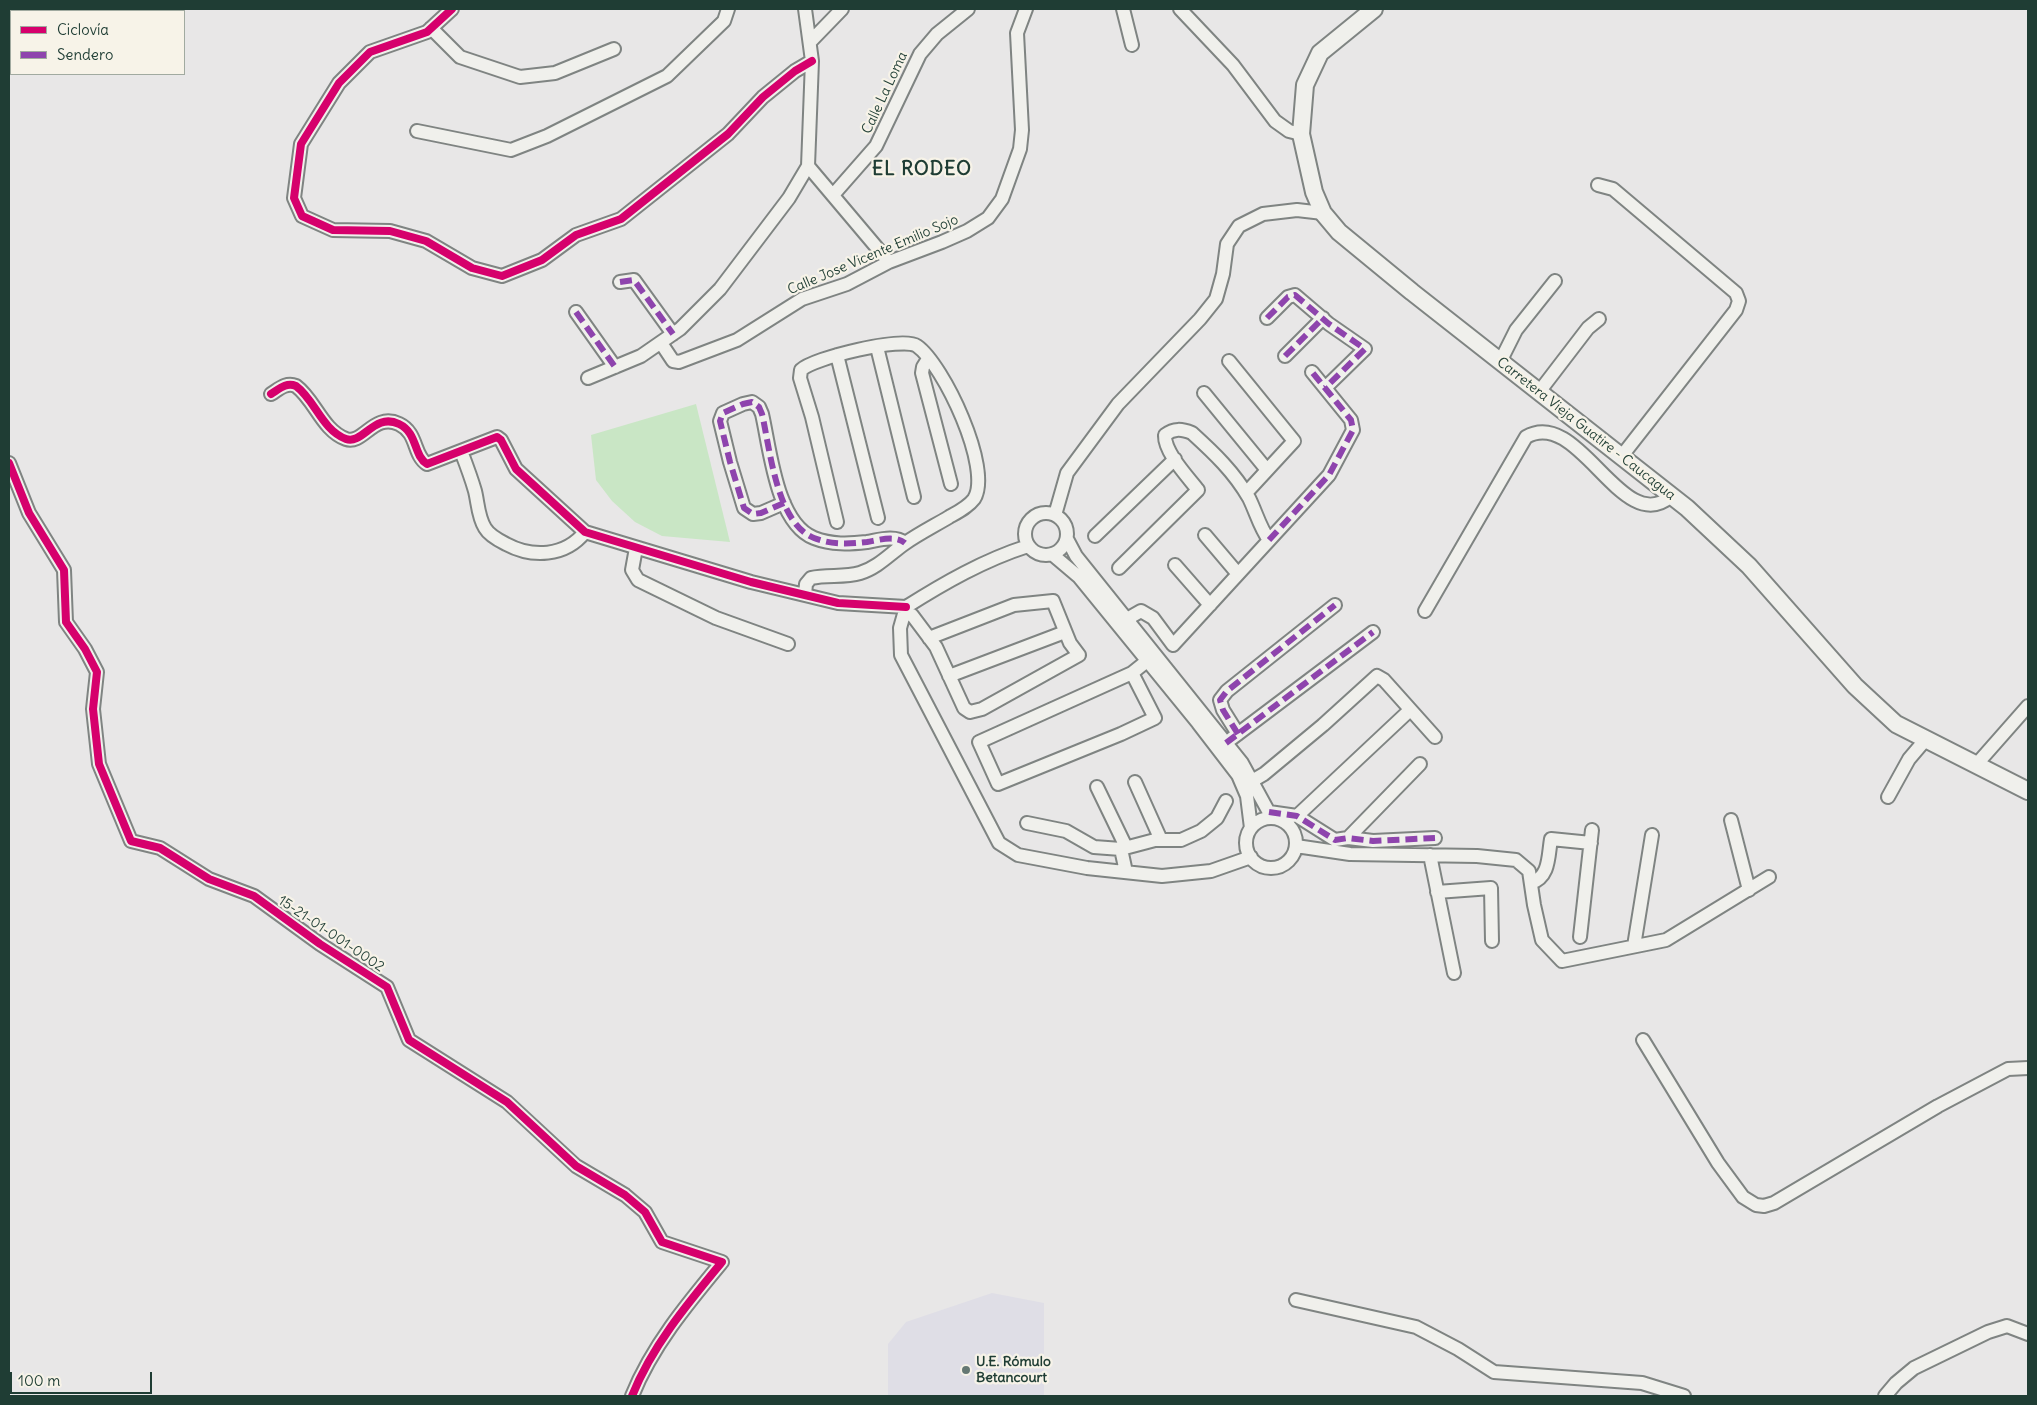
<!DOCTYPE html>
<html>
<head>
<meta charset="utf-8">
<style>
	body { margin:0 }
	#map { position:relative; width:2037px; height:1405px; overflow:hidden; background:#e8e7e7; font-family:Delius,sans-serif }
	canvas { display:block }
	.frame { position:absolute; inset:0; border:10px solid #1f3d34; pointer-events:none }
	.legend { position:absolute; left:10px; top:10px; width:175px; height:65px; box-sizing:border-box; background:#f7f3e8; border:1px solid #a1aaa0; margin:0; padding:6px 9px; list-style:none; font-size:15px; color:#1f3d34 }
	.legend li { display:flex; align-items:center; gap:10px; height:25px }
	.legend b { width:25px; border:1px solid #a1aaa0 }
	.scale { position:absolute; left:10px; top:1372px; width:142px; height:22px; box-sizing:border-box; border:2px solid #1f3d34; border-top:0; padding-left:6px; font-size:15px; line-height:18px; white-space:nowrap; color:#1f3d34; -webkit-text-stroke:4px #f7f3e8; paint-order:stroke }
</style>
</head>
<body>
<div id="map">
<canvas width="2037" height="1405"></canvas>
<div class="frame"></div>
<ul class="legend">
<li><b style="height:6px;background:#d6006c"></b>Ciclovía</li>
<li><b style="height:6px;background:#8e44ad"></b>Sendero</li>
</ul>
<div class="scale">100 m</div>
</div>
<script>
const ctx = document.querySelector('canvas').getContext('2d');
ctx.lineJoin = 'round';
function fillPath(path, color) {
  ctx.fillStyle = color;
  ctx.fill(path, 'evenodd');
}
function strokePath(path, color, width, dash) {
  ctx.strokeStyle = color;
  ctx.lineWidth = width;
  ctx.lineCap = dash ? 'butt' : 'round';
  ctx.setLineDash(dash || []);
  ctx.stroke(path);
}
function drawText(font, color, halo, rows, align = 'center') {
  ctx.font = font + ' Delius,sans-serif';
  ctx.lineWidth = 4.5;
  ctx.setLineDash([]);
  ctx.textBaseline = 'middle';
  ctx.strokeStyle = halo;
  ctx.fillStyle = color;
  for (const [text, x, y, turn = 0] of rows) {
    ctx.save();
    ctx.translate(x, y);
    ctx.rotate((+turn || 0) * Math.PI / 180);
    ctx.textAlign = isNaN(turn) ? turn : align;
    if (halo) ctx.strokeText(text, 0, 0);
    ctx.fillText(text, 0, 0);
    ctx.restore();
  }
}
fillPath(new Path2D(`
	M992 1293 1044 1303V1396H888V1344L906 1322Z`), '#dfdee6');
fillPath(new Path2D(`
	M696 404 730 542 662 536 635 522 612 501 596 480 591 435Z`), '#c9e6c5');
const minor = new Path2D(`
	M452 9 427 32 370 52 339 83 301 144 294 198 302 216 333 230 390 231 426 241 472 268 502 276 542 260 576 235 621 219 728 134 763 97 795 71 812 61
	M805 9 812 61 808 166 889 262
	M1123 9 1132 45
	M1180 9 1233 65 1275 121 1289 131 1301 134
	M46 11 49 9
	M431 28 460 57 520 77 555 73 614 49
	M9 37 11 36
	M811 41 842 9
	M417 131 511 150 547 136 667 76 724 21 728 9
	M1598 185 1613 189 1736 293 1739 301 1736 310 1621 457
	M833 195 876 146 920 54 937 34 968 9
	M620 282 634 280 673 334
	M576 312 615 367
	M1267 318 1288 297 1295 295 1329 324 1365 349 1325 388
	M661 343 673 361 679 362 737 340 802 299 847 284 889 262 942 242 967 231 988 218 1002 199 1020 149 1022 130 1017 33 1026 9
	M877 347 914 497
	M837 355 878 518
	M1285 356 1323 318
	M928 359 923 367 922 373 951 484
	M1229 361 1294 441 1246 493
	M1500 362 1516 330 1555 281
	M588 378 641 356 680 329 720 289 789 198 808 166
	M1539 392 1588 328 1599 319
	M1204 393 1267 470
	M271 394C279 389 286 382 296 386 315 400 322 430 346 439 363 445 374 412 399 424 418 433 413 455 427 464L497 437 501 440 516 469 585 532 751 582 838 603 906 607
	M461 451C466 464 471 477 475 491 478 503 478 517 485 528 489 535 498 540 506 544 532 558 565 557 585 532
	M9 463 29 513 64 570 66 622 85 649 97 672 93 709 99 764 131 841 160 848 209 879 254 896 320 944 387 987 409 1040 507 1102 576 1166 625 1195 645 1212 662 1242 722 1262C688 1303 652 1346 632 1396
	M784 503 761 513 753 514 744 508 730 462 720 421 723 413 743 404 752 402 759 407 762 414C770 448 776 523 814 538 832 545 849 544 867 542 879 540 895 535 905 543
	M1025 534a21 21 0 1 1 42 0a21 21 0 1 1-42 0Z
	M1055 515 1067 473 1118 404 1200 319 1216 299 1223 274 1227 244 1239 226 1263 214 1297 210 1323 213
	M1205 535 1238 574
	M1095 536 1175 459
	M1067 539 1076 556 1242 763 1272 818
	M1028 546C984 560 944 583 906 607L900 628 901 655 999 843 1018 855 1087 868 1162 876 1211 871 1251 857
	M636 548 632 570 638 580 716 618 788 644
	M1053 555 1079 577 1198 723 1238 775 1247 796 1251 828
	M1175 565 1210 605
	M1119 568 1198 490C1188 477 1164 452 1165 435 1174 428 1182 429 1192 433 1214 453 1234 472 1249 498 1256 512 1260 528 1269 540
	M805 595 806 584 811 578C827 574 844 578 860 573 877 568 890 554 904 544 918 534 934 526 949 517 958 512 968 507 974 499 993 469 943 364 917 346 903 336 813 358 801 370L800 378 812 417 837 522
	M1425 611 1526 437C1579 406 1622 539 1671 496
	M904 614 912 615 936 647 964 708 970 712 982 709 1079 655 1070 643 1053 601 1014 605 929 638
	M1127 619 1141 611 1153 618 1173 645 1329 475 1353 430 1351 420 1312 372
	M1132 673 1155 718 1121 734 998 784 979 742 1132 673 1147 661
	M949 676 1065 632
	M1238 734 1223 710 1220 700 1227 691 1335 605
	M1231 739 1373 632
	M1976 765 2028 706
	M1252 781 1264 774 1323 725 1377 676 1384 680 1435 737
	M1135 782 1161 840
	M1097 787 1126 847
	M1888 797 1909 759 1926 739
	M1269 812 1297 816 1335 840 1348 838 1373 841 1435 838
	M1297 816 1410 710
	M1246 843a25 25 0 1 1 50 0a25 25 0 1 1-50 0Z
	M1731 820 1749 890
	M1027 823 1066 831 1094 847 1121 849 1155 840H1181L1201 831 1217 818 1226 801
	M1348 838 1420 764
	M1296 846 1350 854 1477 856 1516 860 1529 871 1534 905 1542 940 1562 961 1666 940 1769 877
	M1121 849 1126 872
	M1430 855 1454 973
	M1531 883C1550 877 1548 856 1551 839L1591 843
	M1437 892 1491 888 1492 941
	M1580 937 1592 830
	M1634 946 1652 835
	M1643 1040 1718 1163 1743 1197 1756 1205 1764 1206 1774 1203 1938 1106 2008 1069 2028 1068
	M1296 1300 1416 1327 1458 1349 1494 1372 1642 1383 1684 1396
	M1885 1396 1896 1383 1914 1368 1988 1332 2007 1326 2028 1334`);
const major = new Path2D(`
	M1374 9 1320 53 1305 85 1301 134 1314 192 1323 213 1339 232 1412 292 1687 508 1749 566 1855 686 1896 724 2028 791`);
strokePath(minor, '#7f8482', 16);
strokePath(major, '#7f8482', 20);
strokePath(minor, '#f0f0ec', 12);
strokePath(major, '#f0f0ec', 16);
strokePath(new Path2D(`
	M620 282 634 280 673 334
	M576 312 615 367
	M1267 318 1288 297 1295 295 1329 324 1365 349 1325 388
	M1285 356 1323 318
	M784 503 761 513 753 514 744 508 730 462 720 421 723 413 743 404 752 402 759 407 762 414C770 448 776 523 814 538 832 545 849 544 867 542 879 540 895 535 905 543
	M1269 540 1329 475 1353 430 1351 420 1312 372
	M1238 734 1223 710 1220 700 1227 691 1335 605
	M1226 743 1373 632
	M1269 812 1297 816 1335 840 1348 838 1373 841 1435 838`), '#8e44ad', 6, [12, 6]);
strokePath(new Path2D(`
	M452 9 427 32 370 52 339 83 301 144 294 198 302 216 333 230 390 231 426 241 472 268 502 276 542 260 576 235 621 219 728 134 763 97 795 71 812 61
	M271 394C279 389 286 382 296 386 315 400 322 430 346 439 363 445 374 412 399 424 418 433 413 455 427 464L497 437 501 440 516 469 585 532 751 582 838 603 906 607
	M9 463 29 513 64 570 66 622 85 649 97 672 93 709 99 764 131 841 160 848 209 879 254 896 320 944 387 987 409 1040 507 1102 576 1166 625 1195 645 1212 662 1242 722 1262C688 1303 652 1346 632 1396`), '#d6006c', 8);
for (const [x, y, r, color] of [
	[966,1370,5,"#657873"]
]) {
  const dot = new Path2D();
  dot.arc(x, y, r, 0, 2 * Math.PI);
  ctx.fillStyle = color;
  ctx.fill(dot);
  strokePath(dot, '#f7f3e8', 2);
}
drawText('14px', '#1f3d34', '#f7f3e8', [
	["Calle La Loma",885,93,-65],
	["Calle Jose Vicente Emilio Sojo",873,255,-23],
	["Carretera Vieja Guatire - Caucagua",1586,429,38],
	["15-21-01-001-0002",331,934,34]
]);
drawText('bold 14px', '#1f3d34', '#f7f3e8', [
	["U.E. Rómulo",976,1362],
	["Betancourt",976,1378]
], 'left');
ctx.letterSpacing = '1px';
drawText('bold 19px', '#1f3d34', '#f7f3e8', [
	["EL RODEO",922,170]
]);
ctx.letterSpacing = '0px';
</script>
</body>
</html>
